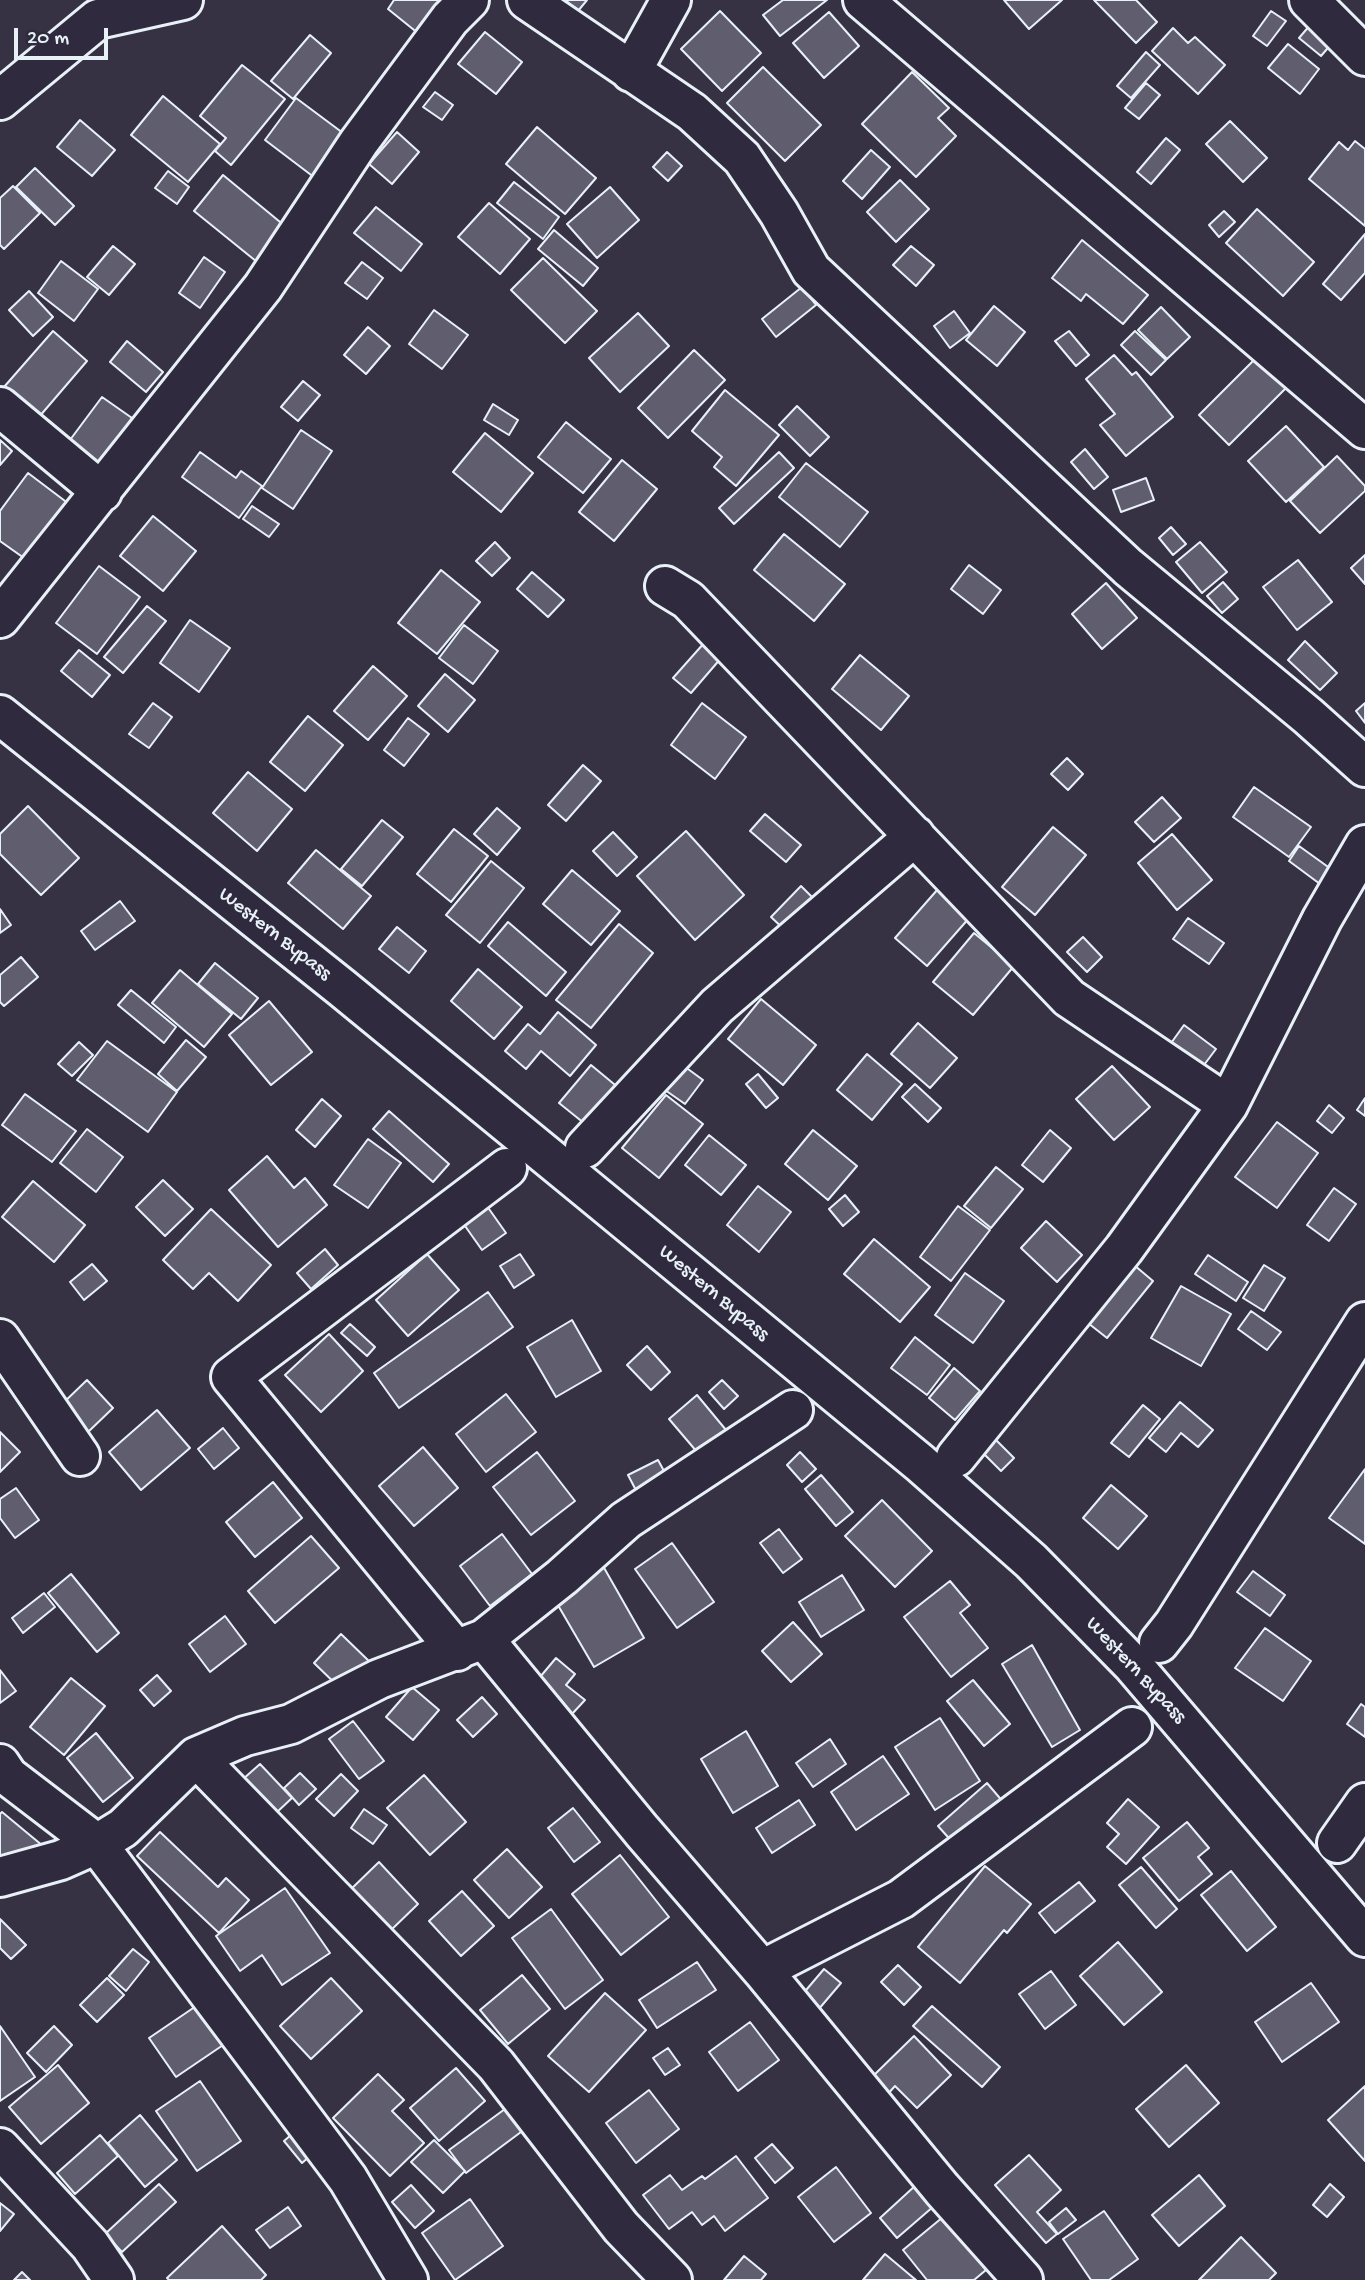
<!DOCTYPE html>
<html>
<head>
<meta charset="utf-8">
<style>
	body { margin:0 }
	#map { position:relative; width:1365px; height:2280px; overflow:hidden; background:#363244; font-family:"Gochi Hand",sans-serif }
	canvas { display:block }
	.scale { position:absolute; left:14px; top:28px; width:94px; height:32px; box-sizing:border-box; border:4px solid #e8f1f8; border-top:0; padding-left:9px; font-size:21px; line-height:24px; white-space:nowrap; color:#e8f1f8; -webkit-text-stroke:5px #2f2a3d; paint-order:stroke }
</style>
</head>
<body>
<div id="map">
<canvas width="1365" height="2280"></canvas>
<div class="scale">20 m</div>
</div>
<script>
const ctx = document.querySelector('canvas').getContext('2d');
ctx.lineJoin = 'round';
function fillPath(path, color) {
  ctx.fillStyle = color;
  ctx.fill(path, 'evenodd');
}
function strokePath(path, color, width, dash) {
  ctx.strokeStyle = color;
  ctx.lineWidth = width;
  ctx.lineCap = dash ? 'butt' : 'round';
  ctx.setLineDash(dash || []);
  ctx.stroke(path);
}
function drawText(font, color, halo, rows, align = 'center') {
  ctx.font = font + ' "Gochi Hand",sans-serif';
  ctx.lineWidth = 5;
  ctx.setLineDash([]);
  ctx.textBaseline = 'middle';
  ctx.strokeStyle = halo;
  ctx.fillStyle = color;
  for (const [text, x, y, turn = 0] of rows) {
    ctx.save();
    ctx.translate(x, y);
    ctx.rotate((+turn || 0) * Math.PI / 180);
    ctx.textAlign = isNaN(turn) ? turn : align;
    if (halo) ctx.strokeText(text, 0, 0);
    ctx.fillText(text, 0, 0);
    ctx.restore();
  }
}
const building = new Path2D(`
	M394 0H445L419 34 388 9Z
	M565 0H587L578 11Z
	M783 0H827L780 36 763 15Z
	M1004 0H1062L1029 29Z
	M1094 0H1136L1157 22 1136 43Z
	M720 11 761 53 722 91 681 49Z
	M1271 11 1286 21 1267 46 1253 36Z
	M829 12 859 46 824 78 793 43Z
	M1311 24 1333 42 1321 56 1299 38Z
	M1173 28 1188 43 1195 37 1225 65 1198 94 1152 51Z
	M485 32 522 62 496 94 458 64Z
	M310 35 331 53 293 99 271 81Z
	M1288 44 1319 69 1300 94 1268 68Z
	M1146 52 1160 65 1131 98 1117 86Z
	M242 65 285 99 231 165 215 151 226 138 200 116Z
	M763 67 821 125 785 161 727 103Z
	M912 72 949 108 938 118 956 136 916 177 862 124Z
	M1146 83 1160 95 1139 119 1125 108Z
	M435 92 453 105 442 120 423 107Z
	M163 96 220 144 188 182 131 135Z
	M296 98 351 139 319 181 265 140Z
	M80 120 115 150 92 176 57 147Z
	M1230 121 1267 158 1243 182 1206 144Z
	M537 127 596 178 565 214 506 164Z
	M397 132 419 152 392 184 369 164Z
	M1166 138 1180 150 1151 184 1137 172Z
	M1355 141 1365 149V226L1309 179 1339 142 1348 150Z
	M871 150 890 167 862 199 843 181Z
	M667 152 682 166 668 181 653 167Z
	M35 168 74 206 55 225 16 187Z
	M168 171 189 187 177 204 155 188Z
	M223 175 291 231 262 266 194 211Z
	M900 180 929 209 896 242 867 212Z
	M514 182 559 217 543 239 497 203Z
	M13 186 40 213 4 249 0 245V198Z
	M610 187 639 220 597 258 567 224Z
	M489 203 530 239 500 274 458 237Z
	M376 207 422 244 401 271 354 233Z
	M1257 209 1314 262 1283 296 1226 243Z
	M1224 211 1235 222 1219 237 1209 225Z
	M554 230 598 268 583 286 538 249Z
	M1365 234V273L1341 300 1323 284Z
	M1082 240 1148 295 1123 324 1086 294 1081 301 1052 278Z
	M113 246 135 264 109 295 87 277Z
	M911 246 934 265 916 286 893 265Z
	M204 257 225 272 200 308 179 293Z
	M543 258 597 311 565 343 511 290Z
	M61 261 98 289 74 321 38 293Z
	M362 262 383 278 367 299 345 283Z
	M802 287 816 305 776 337 762 319Z
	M29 291 53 317 33 336 9 310Z
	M994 306 1025 332 997 366 966 340Z
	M1161 307 1190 337 1167 359 1138 330Z
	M434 310 468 335 442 369 409 344Z
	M954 311 970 333 950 348 934 326Z
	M638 313 669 346 620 392 589 358Z
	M368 327 390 346 366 374 344 355Z
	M53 331 87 361 39 417 4 387Z
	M1069 331 1089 355 1076 366 1055 341Z
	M1135 331 1166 360 1151 375 1121 345Z
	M127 341 163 372 146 392 110 362Z
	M694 350 725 380 668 438 638 408Z
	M1260 354 1290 384 1229 445 1199 415Z
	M1114 355 1132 375 1136 372 1173 417 1126 456 1100 425 1115 414 1086 379Z
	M303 381 320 395 298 421 281 407Z
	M725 390 779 435 736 486 714 467 722 457 692 431Z
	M102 397 132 418 94 470 64 448Z
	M493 404 518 420 509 435 484 420Z
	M797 406 829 437 810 456 779 425Z
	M566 422 611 459 583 493 538 457Z
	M1286 426 1324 467 1286 502 1248 461Z
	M301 430 332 451 293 509 262 488Z
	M485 433 533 473 501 512 453 472Z
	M0 440 12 451 0 465Z
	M1085 449 1108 477 1094 489 1071 462Z
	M200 452 236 478 241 471 262 486 239 518 182 477Z
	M779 452 794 468 734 524 719 508Z
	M1337 456 1365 486V491L1320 533 1290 501Z
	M622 460 657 489 614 541 579 512Z
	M806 463 868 512 840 547 779 497Z
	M28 473 73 507 31 563 0 541V511Z
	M1146 478 1154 500 1121 512 1113 490Z
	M252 506 279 524 269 537 243 519Z
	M153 516 196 551 163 591 120 556Z
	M1171 527 1186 544 1173 555 1159 538Z
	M784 534 845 584 814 621 754 570Z
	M495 542 510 558 492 576 476 561Z
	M1200 542 1227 572 1202 593 1176 562Z
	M1365 555V584L1351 568Z
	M1298 560 1332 602 1297 630 1263 587Z
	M969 565 1001 590 983 614 951 589Z
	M99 566 140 597 97 654 56 623Z
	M441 570 480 602 437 654 398 623Z
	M532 572 564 600 548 617 517 589Z
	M1223 582 1238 599 1222 613 1207 596Z
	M1106 583 1137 618 1102 649 1072 614Z
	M147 606 166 621 123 673 104 657Z
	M190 620 230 648 199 692 160 663Z
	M464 625 498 651 473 684 439 658Z
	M1305 641 1337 673 1320 690 1288 660Z
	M705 642 722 657 691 693 673 678Z
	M79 650 110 675 92 697 61 671Z
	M860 655 909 696 881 730 832 689Z
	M373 666 407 696 368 740 334 711Z
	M445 674 475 700 448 732 418 706Z
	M153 703 172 717 149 748 129 734Z
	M702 703 746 737 715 779 671 745Z
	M1365 703V723L1356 711Z
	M308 716 343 745 305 791 270 762Z
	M408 718 429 734 404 766 384 750Z
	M1067 758 1083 774 1068 790 1051 774Z
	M583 765 601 781 566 821 548 805Z
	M248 772 292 809 257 851 213 813Z
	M1254 787 1311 827 1289 857 1233 817Z
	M1162 797 1181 818 1154 842 1135 822Z
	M28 806 79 858 41 895 0 854V834Z
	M497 808 520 828 497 855 474 834Z
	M765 814 801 845 786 862 750 831Z
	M382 820 403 837 362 886 341 869Z
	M1053 827 1086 855 1035 915 1002 887Z
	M454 829 488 856 451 902 417 874Z
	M686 831 744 895 695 940 637 876Z
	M613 832 637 857 617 876 593 851Z
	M1172 834 1212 880 1177 910 1138 863Z
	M1299 846 1331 869 1320 884 1289 861Z
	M316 850 371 896 343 929 288 883Z
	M491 861 524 888 480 943 446 915Z
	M572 870 620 911 591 945 543 904Z
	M801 886 819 904 789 934 771 917Z
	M938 889 970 917 927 966 895 938Z
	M120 901 135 921 95 950 81 931Z
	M0 909 11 925 0 933Z
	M1188 918 1224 943 1209 964 1173 939Z
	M508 922 566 972 546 996 488 946Z
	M619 924 653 953 591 1028 556 1000Z
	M397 927 426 951 409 973 379 949Z
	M974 933 1014 966 973 1015 933 982Z
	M1083 937 1102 957 1087 972 1067 952Z
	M21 957 38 977 4 1006 0 1002V975Z
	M215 963 258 998 241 1019 198 984Z
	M478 969 522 1007 494 1039 451 1001Z
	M180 970 232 1014 204 1047 152 1003Z
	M131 990 176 1027 164 1043 118 1005Z
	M761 999 816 1045 783 1085 728 1039Z
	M269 1001 312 1052 271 1085 229 1035Z
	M558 1012 596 1045 570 1076 541 1051 526 1069 505 1051 528 1024 540 1034Z
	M918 1023 957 1058 930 1088 891 1054Z
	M1184 1025 1216 1049 1201 1069 1169 1046Z
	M186 1040 206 1057 177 1091 158 1074Z
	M107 1041 177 1092 148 1132 77 1080Z
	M79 1042 93 1055 72 1076 58 1064Z
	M867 1054 902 1084 872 1120 837 1090Z
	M673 1058 703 1080 685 1104 655 1083Z
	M591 1065 626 1094 595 1132 559 1103Z
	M1112 1066 1150 1107 1114 1140 1076 1099Z
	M758 1074 778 1098 766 1108 746 1084Z
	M915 1084 941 1108 928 1122 902 1097Z
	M25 1094 76 1131 52 1162 2 1125Z
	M666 1095 703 1124 659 1178 622 1148Z
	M1365 1098V1116L1357 1110Z
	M322 1099 341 1116 315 1147 296 1130Z
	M1329 1105 1344 1118 1332 1133 1317 1121Z
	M389 1111 449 1164 433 1182 373 1129Z
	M1277 1122 1318 1153 1277 1208 1235 1177Z
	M87 1129 123 1157 96 1192 60 1163Z
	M813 1130 857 1166 828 1200 785 1164Z
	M1050 1130 1071 1148 1043 1182 1022 1165Z
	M709 1135 746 1165 721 1195 685 1165Z
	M368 1139 401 1163 368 1208 334 1185Z
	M267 1156 294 1188 305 1178 327 1205 278 1247 229 1190Z
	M996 1167 1023 1189 991 1228 964 1206Z
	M163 1180 193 1209 165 1236 136 1207Z
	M33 1181 85 1225 54 1262 2 1217Z
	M758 1186 791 1212 759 1252 727 1225Z
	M1334 1188 1356 1204 1329 1241 1307 1225Z
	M477 1192 506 1233 482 1250 453 1209Z
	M845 1195 859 1212 843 1226 829 1209Z
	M958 1206 990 1230 951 1281 920 1257Z
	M211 1209 271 1265 238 1301 209 1273 193 1289 163 1260Z
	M1046 1221 1082 1255 1057 1282 1021 1248Z
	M874 1239 930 1287 900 1322 844 1274Z
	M325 1249 338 1265 311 1289 297 1273Z
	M427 1254 459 1290 408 1336 376 1300Z
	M520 1254 534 1275 514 1288 500 1266Z
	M1208 1255 1248 1282 1236 1301 1195 1274Z
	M92 1264 107 1281 84 1300 70 1282Z
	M1134 1265 1153 1281 1107 1338 1088 1323Z
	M1264 1265 1285 1278 1264 1311 1243 1298Z
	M965 1273 1004 1301 973 1343 935 1315Z
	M1181 1286 1231 1314 1201 1366 1151 1338Z
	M488 1292 513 1327 399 1408 374 1373Z
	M1251 1311 1281 1332 1267 1350 1238 1329Z
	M572 1320 601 1371 556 1397 527 1347Z
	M350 1324 375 1347 367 1356 341 1333Z
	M329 1334 363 1371 321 1412 285 1375Z
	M915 1337 950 1365 927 1395 891 1368Z
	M647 1346 670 1372 651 1390 627 1365Z
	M954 1368 980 1391 955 1420 929 1398Z
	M87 1380 113 1408 86 1434 59 1407Z
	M722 1380 738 1396 724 1409 709 1392Z
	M506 1394 536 1432 486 1472 456 1434Z
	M697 1395 731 1436 703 1459 669 1419Z
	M1180 1402 1213 1430 1198 1447 1181 1433 1166 1452 1149 1438Z
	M1143 1405 1160 1419 1129 1457 1111 1443Z
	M157 1410 190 1448 141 1490 109 1452Z
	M223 1428 239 1448 214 1469 198 1449Z
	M0 1432 20 1452 0 1472Z
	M995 1439 1014 1458 1001 1471 982 1452Z
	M423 1447 458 1488 414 1526 379 1486Z
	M537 1452 575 1501 531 1535 493 1487Z
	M800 1452 816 1469 802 1482 787 1465Z
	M658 1460 670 1482 640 1498 628 1475Z
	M1365 1469V1544L1329 1518Z
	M821 1475 853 1512 836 1526 805 1489Z
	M273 1482 302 1518 255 1557 226 1522Z
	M1111 1485 1147 1516 1118 1549 1083 1518Z
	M16 1488 39 1520 15 1538 0 1518V1499Z
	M882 1500 932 1551 895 1587 845 1536Z
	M779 1529 802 1559 783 1573 760 1543Z
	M502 1534 532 1574 490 1606 460 1566Z
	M311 1536 339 1568 275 1623 248 1591Z
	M672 1543 714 1602 677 1628 635 1569Z
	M603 1566 644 1638 594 1667 552 1595Z
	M1253 1571 1285 1595 1270 1616 1237 1592Z
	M71 1574 119 1633 97 1652 48 1593Z
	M842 1575 864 1610 821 1637 799 1602Z
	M950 1581 970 1605 960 1613 988 1648 951 1677 904 1617Z
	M44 1593 55 1607 23 1633 12 1618Z
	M225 1616 246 1644 210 1672 189 1644Z
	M793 1622 822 1654 791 1682 762 1651Z
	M1265 1628 1311 1661 1283 1701 1235 1668Z
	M341 1634 372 1664 345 1693 314 1663Z
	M1032 1645 1080 1730 1052 1747 1002 1664Z
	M556 1658 575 1674 566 1685 585 1700 572 1714 535 1683Z
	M0 1670 16 1691 0 1703Z
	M157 1675 171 1691 154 1706 140 1690Z
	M71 1678 105 1706 64 1755 30 1727Z
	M973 1680 1010 1724 984 1746 947 1701Z
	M412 1687 439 1710 413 1740 386 1717Z
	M482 1697 497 1714 473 1737 457 1720Z
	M1361 1704 1365 1707V1737L1347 1724Z
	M940 1718 980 1781 935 1810 895 1747Z
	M353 1721 384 1761 359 1779 329 1739Z
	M746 1731 778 1786 733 1813 701 1759Z
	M96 1733 133 1778 103 1802 67 1758Z
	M830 1739 846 1764 813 1787 796 1763Z
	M883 1756 909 1794 856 1830 831 1792Z
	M260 1764 292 1798 275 1814 242 1780Z
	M300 1773 316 1789 299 1805 284 1788Z
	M341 1774 358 1791 334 1816 316 1799Z
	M424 1775 466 1822 430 1855 387 1808Z
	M987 1783 1004 1803 955 1845 938 1826Z
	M1128 1799 1159 1827 1126 1864 1107 1847 1119 1834 1107 1823Z
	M799 1800 815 1825 772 1853 756 1828Z
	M573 1808 600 1842 574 1862 548 1828Z
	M364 1809 387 1825 373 1844 351 1828Z
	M2 1812 43 1846 0 1898V1814Z
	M1187 1822 1209 1848 1198 1857 1212 1874 1179 1901 1143 1858Z
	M160 1832 218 1887 226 1878 249 1900 219 1933 137 1856Z
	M507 1849 542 1887 509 1918 474 1880Z
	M620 1855 669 1917 621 1955 572 1894Z
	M379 1862 418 1904 387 1934 347 1893Z
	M985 1866 1031 1904 1007 1933 1004 1930 960 1983 918 1947Z
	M1141 1867 1177 1909 1156 1928 1119 1885Z
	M1231 1871 1276 1927 1247 1951 1201 1895Z
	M1079 1882 1095 1901 1055 1933 1039 1913Z
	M285 1888 330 1953 282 1985 262 1955 240 1971 216 1936Z
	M462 1891 494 1926 461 1956 429 1921Z
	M551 1909 603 1980 565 2009 512 1938Z
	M0 1919 26 1945 11 1959 0 1948Z
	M1118 1942 1162 1992 1124 2025 1080 1976Z
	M133 1949 149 1962 126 1991 109 1976Z
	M697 1962 716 1990 657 2028 639 2000Z
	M898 1965 921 1987 904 2005 881 1982Z
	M824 1969 841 1983 818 2010 801 1996Z
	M1051 1971 1076 2005 1045 2029 1019 1994Z
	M522 1975 550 2009 508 2044 480 2010Z
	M107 1978 124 1995 97 2022 80 2005Z
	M331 1978 362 2011 311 2059 280 2026Z
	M1311 1983 1339 2022 1282 2062 1255 2022Z
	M605 1993 646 2030 589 2092 548 2056Z
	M205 2000 232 2039 176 2077 149 2038Z
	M932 2006 1000 2067 982 2087 913 2026Z
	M750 2022 779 2060 738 2091 709 2052Z
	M0 2026 35 2077 0 2101Z
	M54 2026 72 2045 46 2072 27 2053Z
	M914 2036 951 2075 917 2108 895 2086 886 2096 870 2079Z
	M668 2048 680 2065 665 2075 653 2058Z
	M58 2065 89 2103 41 2144 9 2107Z
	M1186 2065 1219 2103 1169 2147 1136 2109Z
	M456 2068 485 2101 439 2141 410 2108Z
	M378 2074 404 2100 392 2111 424 2143 390 2176 333 2118Z
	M200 2081 241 2141 197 2171 156 2111Z
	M1365 2086V2161L1328 2120Z
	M649 2090 679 2129 636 2163 606 2123Z
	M509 2106 525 2129 466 2173 449 2150Z
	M140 2115 177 2160 145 2187 108 2143Z
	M299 2128 317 2150 302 2163 284 2141Z
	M100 2135 118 2156 75 2194 57 2173Z
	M434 2140 465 2171 443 2193 411 2162Z
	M772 2144 793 2168 775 2183 755 2158Z
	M1029 2155 1061 2190 1037 2212 1057 2234 1046 2243 995 2185Z
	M736 2156 768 2198 725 2231 714 2216 702 2225 692 2212 669 2229 643 2195 670 2175 682 2190 702 2176 705 2179Z
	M836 2167 871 2213 834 2242 798 2197Z
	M1199 2175 1225 2206 1179 2246 1152 2215Z
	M159 2184 176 2202 122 2252 105 2234Z
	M1330 2184 1344 2197 1327 2217 1313 2205Z
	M411 2185 434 2211 415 2228 392 2202Z
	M916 2185 934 2206 897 2238 880 2218Z
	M470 2199 503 2246 455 2280 422 2233Z
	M0 2203 14 2214 0 2231Z
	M288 2207 301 2226 270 2248 256 2230Z
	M1066 2208 1076 2220 1058 2234 1049 2222Z
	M1104 2211 1138 2259 1109 2280H1091L1063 2239Z
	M943 2217 986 2270 974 2280H927L903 2250Z
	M222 2226 266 2275 261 2280H169L167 2278Z
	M1241 2237 1276 2273 1269 2280H1199Z
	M885 2254 916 2280H863Z
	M744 2256 766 2274 761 2280H724Z
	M22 2272 30 2280H14Z`);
fillPath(building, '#605e6e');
strokePath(building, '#e8f1f8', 2);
const minor = new Path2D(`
	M527 0 692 112 742 158 779 213 811 270 1128 567 1308 716 1365 767
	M863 0 1365 429
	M1309 0 1365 56
	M631 72 671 0
	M0 100 98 19 183 0
	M0 407 102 492
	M665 586 688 600 1069 998 1228 1105
	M0 618 263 287 359 142 450 19 469 0
	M585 1148 717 1006 915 836
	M0 1339 80 1456
	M956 1457 1124 1249 1228 1105 1322 919 1365 845
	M484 1639 642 1831 762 1970 901 1899 1132 1727
	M1159 1643 1174 1624 1365 1322
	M457 1651 231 1377 507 1168
	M196 1757 496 2065 621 2227 672 2280
	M0 1764 8 1776 97 1844 348 2179 408 2280
	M1337 1843 1365 1803
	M0 1877 61 1860 97 1844 123 1828 196 1757 245 1736 291 1724 379 1679 484 1639 562 1577 626 1520 793 1410
	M762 1970 942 2189 1023 2280
	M0 2148 90 2245 114 2280`);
const major = new Path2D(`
	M0 715 342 988 586 1188 920 1463 1031 1561 1132 1664 1365 1937`);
strokePath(minor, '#e8f1f8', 44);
strokePath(major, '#e8f1f8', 44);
strokePath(minor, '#2f2a3d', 38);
strokePath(major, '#2f2a3d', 38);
drawText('21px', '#e8f1f8', '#2f2a3d', [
	["Western Bypass",274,935,38],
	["Western Bypass",713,1294,40],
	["Western Bypass",1135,1671,47]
]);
</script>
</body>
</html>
